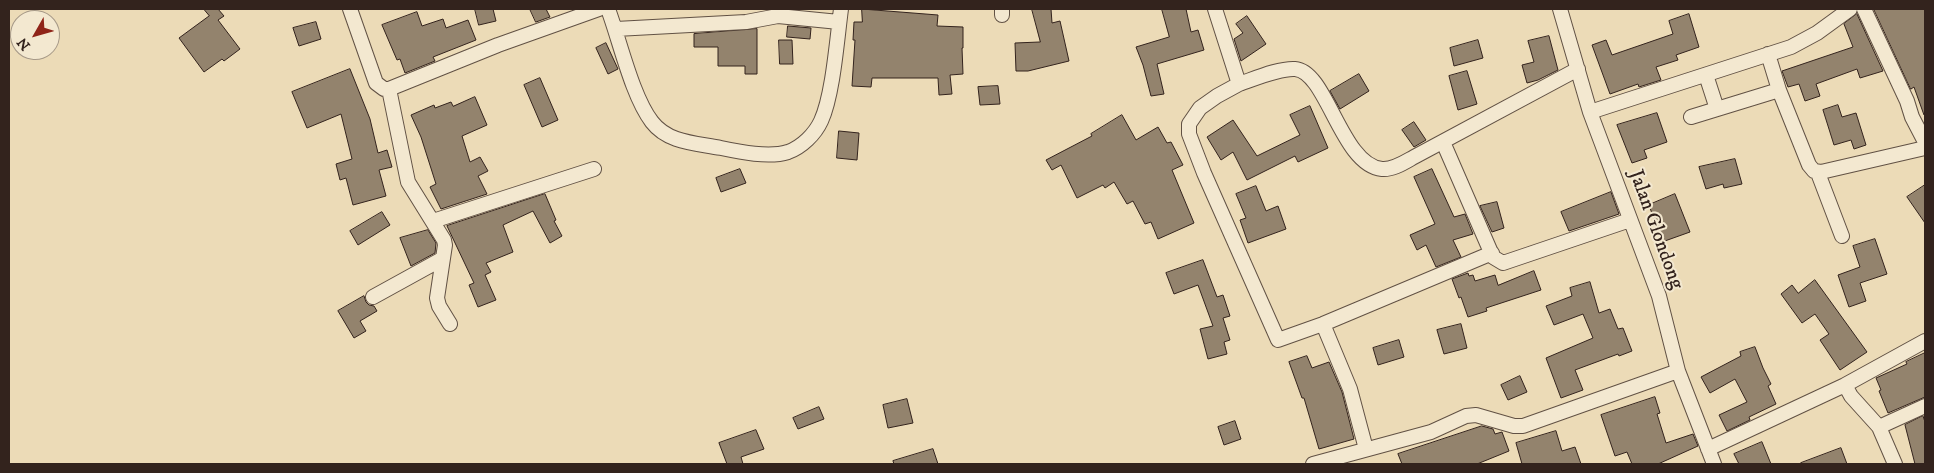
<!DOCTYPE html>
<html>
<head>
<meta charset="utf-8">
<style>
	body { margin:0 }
	#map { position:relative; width:1934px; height:473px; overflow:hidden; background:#ecdbb7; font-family:"IM FELL DW Pica",serif }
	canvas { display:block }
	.frame { position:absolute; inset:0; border:10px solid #33231d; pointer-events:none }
	.north { position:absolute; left:10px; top:10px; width:50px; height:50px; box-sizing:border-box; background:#f3e8d0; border:1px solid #a69988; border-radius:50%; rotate:232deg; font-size:14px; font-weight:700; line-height:20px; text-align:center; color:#33231d }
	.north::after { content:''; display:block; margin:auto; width:18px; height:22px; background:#8f2418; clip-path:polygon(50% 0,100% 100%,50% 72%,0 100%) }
</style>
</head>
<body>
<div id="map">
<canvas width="1934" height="473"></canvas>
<div class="frame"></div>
<div class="north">N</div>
</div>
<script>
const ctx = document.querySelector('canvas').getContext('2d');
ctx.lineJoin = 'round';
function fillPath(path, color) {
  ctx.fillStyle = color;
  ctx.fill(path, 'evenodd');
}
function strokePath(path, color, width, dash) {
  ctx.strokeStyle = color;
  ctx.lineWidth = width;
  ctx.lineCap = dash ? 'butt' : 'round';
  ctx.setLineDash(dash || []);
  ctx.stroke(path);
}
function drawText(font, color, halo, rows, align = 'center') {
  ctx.font = font + ' "IM FELL DW Pica",serif';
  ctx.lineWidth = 4;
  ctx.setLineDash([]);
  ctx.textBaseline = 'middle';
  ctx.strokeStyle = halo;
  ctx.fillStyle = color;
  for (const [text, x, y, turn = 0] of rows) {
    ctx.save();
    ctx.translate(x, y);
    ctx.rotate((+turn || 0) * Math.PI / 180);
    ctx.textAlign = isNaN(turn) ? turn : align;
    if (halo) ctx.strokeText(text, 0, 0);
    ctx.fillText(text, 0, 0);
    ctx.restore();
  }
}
const building = new Path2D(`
	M204 9H218L224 16 218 20 240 49 224 61 222 59 204 72 179 38 209 16Z
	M475 9H493L496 21 479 25Z
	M530 9H546L550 17 536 22Z
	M862 9 938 15 937 26 963 27V48H962L963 74 950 75 952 94 939 95 938 78H872L871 87 852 86 855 40H853L854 22H862Z
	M1032 9H1051L1052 23 1060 21 1069 61 1028 71H1016L1015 43 1040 42Z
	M1162 9H1186L1191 32 1198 30 1204 50 1157 64 1164 94 1151 96 1143 65 1136 47 1169 37Z
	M1874 9H1925V115H1924L1914 87 1911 89Z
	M417 12 422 26 443 19 446 28 468 20 476 40 433 57 435 61 405 73 400 59 397 60 382 25Z
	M1689 14 1699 47 1676 55 1678 60 1656 67 1661 80 1639 87 1638 84 1610 94 1592 45 1606 40 1612 55 1673 34 1669 21Z
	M1857 14 1883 71 1860 78 1857 69 1816 84 1820 96 1805 101 1799 84 1788 87 1782 71 1853 47 1844 24Z
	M1247 16 1266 44 1241 61 1234 39 1243 33 1236 24Z
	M316 22 321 39 299 46 293 28Z
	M788 26 811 28 810 39 787 37Z
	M757 29V74H745V66H718V47H694V34Z
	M1549 36 1558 70 1538 80 1527 83 1522 65 1534 62 1528 41Z
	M779 40H792L793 64H780Z
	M1478 40 1483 58 1454 66 1450 48Z
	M606 43 618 69 608 74 596 48Z
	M350 69 370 119 378 153 387 150 392 167 379 170 386 196 353 205 346 178 340 180 336 164 352 159 341 114 307 128 292 92Z
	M1467 71 1477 104 1458 110 1449 76Z
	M1359 74 1369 91 1340 109 1330 91Z
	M540 78 558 120 542 127 524 85Z
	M998 86 1000 104 980 105 978 87Z
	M475 97 487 125 462 136 470 162 480 157 488 171 478 176 487 194 441 209 430 187 436 184 421 137 411 115 434 105 435 108 451 102 453 106Z
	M1838 105 1842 117 1856 113 1866 145 1854 149 1851 140 1834 145 1823 110Z
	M1310 106 1328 148 1298 162 1295 156 1247 180 1233 152 1221 160 1207 137 1233 120 1257 156 1300 135 1290 115Z
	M1657 113 1667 142 1644 150 1647 158 1632 163 1617 125Z
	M1122 115 1136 140 1158 127 1167 143 1171 142 1183 165 1172 170 1194 223 1158 239 1151 222 1145 224 1133 201 1127 204 1114 182 1105 188 1103 185 1077 198 1061 165 1052 170 1046 160 1092 136 1091 134Z
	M1414 122 1426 140 1414 147 1402 130Z
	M839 131 859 133 857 160 837 158Z
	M1735 159 1742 184 1724 188 1723 184 1706 189 1699 167Z
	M740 169 746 183 721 192 716 178Z
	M1432 169 1454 217 1465 214 1473 234 1453 240 1461 257 1436 267 1426 245 1417 250 1410 235 1435 224 1414 177Z
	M1925 185V223L1907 197Z
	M1256 186 1266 211 1278 206 1286 229 1248 243 1240 220 1246 218 1236 194Z
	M1611 192 1619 214 1569 231 1561 212Z
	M545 194 556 220 554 221 562 236 550 243 533 211 503 225 513 252 486 263 491 272 485 275 496 300 478 307 469 285 474 283 447 226Z
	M1675 194 1690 232 1662 242 1649 205Z
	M1497 202 1504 228 1492 232 1480 206Z
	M382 212 390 225 358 245 350 231Z
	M428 230 436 243 435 253 411 266 400 238Z
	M1875 239 1887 274 1860 283 1866 301 1849 307 1838 275 1860 267 1853 246Z
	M1203 260 1217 297 1223 295 1230 316 1223 318 1230 340 1224 342 1227 354 1208 359 1200 329 1213 326 1198 285 1174 294 1166 273Z
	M1534 271 1541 290 1486 308 1487 311 1468 317 1461 297 1459 298 1452 279 1468 273 1469 276 1473 275 1475 281 1495 275 1498 285Z
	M1815 280 1867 352 1840 370 1820 340 1829 334 1815 314 1802 323 1781 294 1792 285 1798 293Z
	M1590 282 1599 313 1610 309 1618 329 1623 328 1632 351 1619 356 1618 354 1575 370 1583 390 1561 398 1546 358 1593 338 1583 314 1554 325 1546 306 1572 296 1570 288Z
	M364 296 366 302 369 305 374 306 377 311 360 321 366 331 354 338 338 311Z
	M1461 324 1467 348 1444 354 1437 330Z
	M1399 340 1404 357 1378 365 1373 348Z
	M1755 347 1763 368 1771 384 1768 386 1776 404 1749 417 1750 420 1727 431 1719 415 1747 402 1735 379 1710 393 1701 377 1741 356 1740 352Z
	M1925 353V397L1888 413 1879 391 1881 390 1876 378 1907 364 1906 362Z
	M1307 356 1312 368 1329 362 1342 392 1354 439 1319 449 1304 398H1302L1289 362Z
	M1520 376 1527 392 1508 400 1501 385Z
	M1655 397 1660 413 1657 414 1666 443 1693 434 1698 446 1658 464H1632L1627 452 1615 456 1601 415Z
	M907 399 913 423 888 428 883 405Z
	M819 407 824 419 798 429 793 418Z
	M1923 416 1925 422V464H1915L1905 425Z
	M1235 421 1241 439 1224 445 1218 427Z
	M1482 426 1493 429 1495 434 1502 432 1509 451 1477 464H1402L1398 454Z
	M756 430 764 449 741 457 743 464H727L719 443Z
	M1556 431 1562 451 1575 447 1581 464H1522L1516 443Z
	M1762 442 1771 464H1739L1734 454Z
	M1841 448 1847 464H1802L1801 463Z
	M933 449 938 464H894L893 461Z`);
fillPath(building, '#93836d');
strokePath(building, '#33231d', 1);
const minor = new Path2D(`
	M350 9 376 83 384 89H389L498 45 599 9
	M608 9C620 41 632 96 652 122 668 143 696 143 721 148 740 152 769 158 788 152 802 147 815 134 821 121 833 95 837 39 841 9
	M1002 9V15
	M1215 9 1239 84 1217 96 1200 108 1189 124V134L1204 173 1278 340 1323 324 1492 253
	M1560 9 1590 112 1659 296 1678 371 1714 464
	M1864 9 1907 101 1912 117 1925 142
	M616 29 746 22 778 16 839 22
	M1768 54 1779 90 1809 165 1814 171 1821 172 1925 148
	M1706 75 1717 109
	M1239 84C1254 79 1279 68 1295 69 1327 71 1341 165 1382 169 1393 170 1405 162 1414 157L1578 69
	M389 89 408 182 444 240 445 245 437 298 439 306 450 324
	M1590 112 1791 47 1817 33 1850 9
	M1691 117 1779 90
	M1443 142 1493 257 1503 263 1630 220
	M1818 173 1842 236
	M433 221 594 169
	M373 297 442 259
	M1323 324 1350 389 1366 449
	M1845 385 1925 341
	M1879 427 1925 406
	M1708 449 1845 385 1851 396 1879 427 1895 464
	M1313 464 1431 432 1466 416 1476 415 1514 426H1523L1678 371`);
strokePath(minor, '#615144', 16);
strokePath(minor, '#f3e8d0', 14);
drawText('20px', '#33231d', '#f3e8d0', [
	["Jalan Glondong",1655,230,70]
]);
</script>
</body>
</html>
